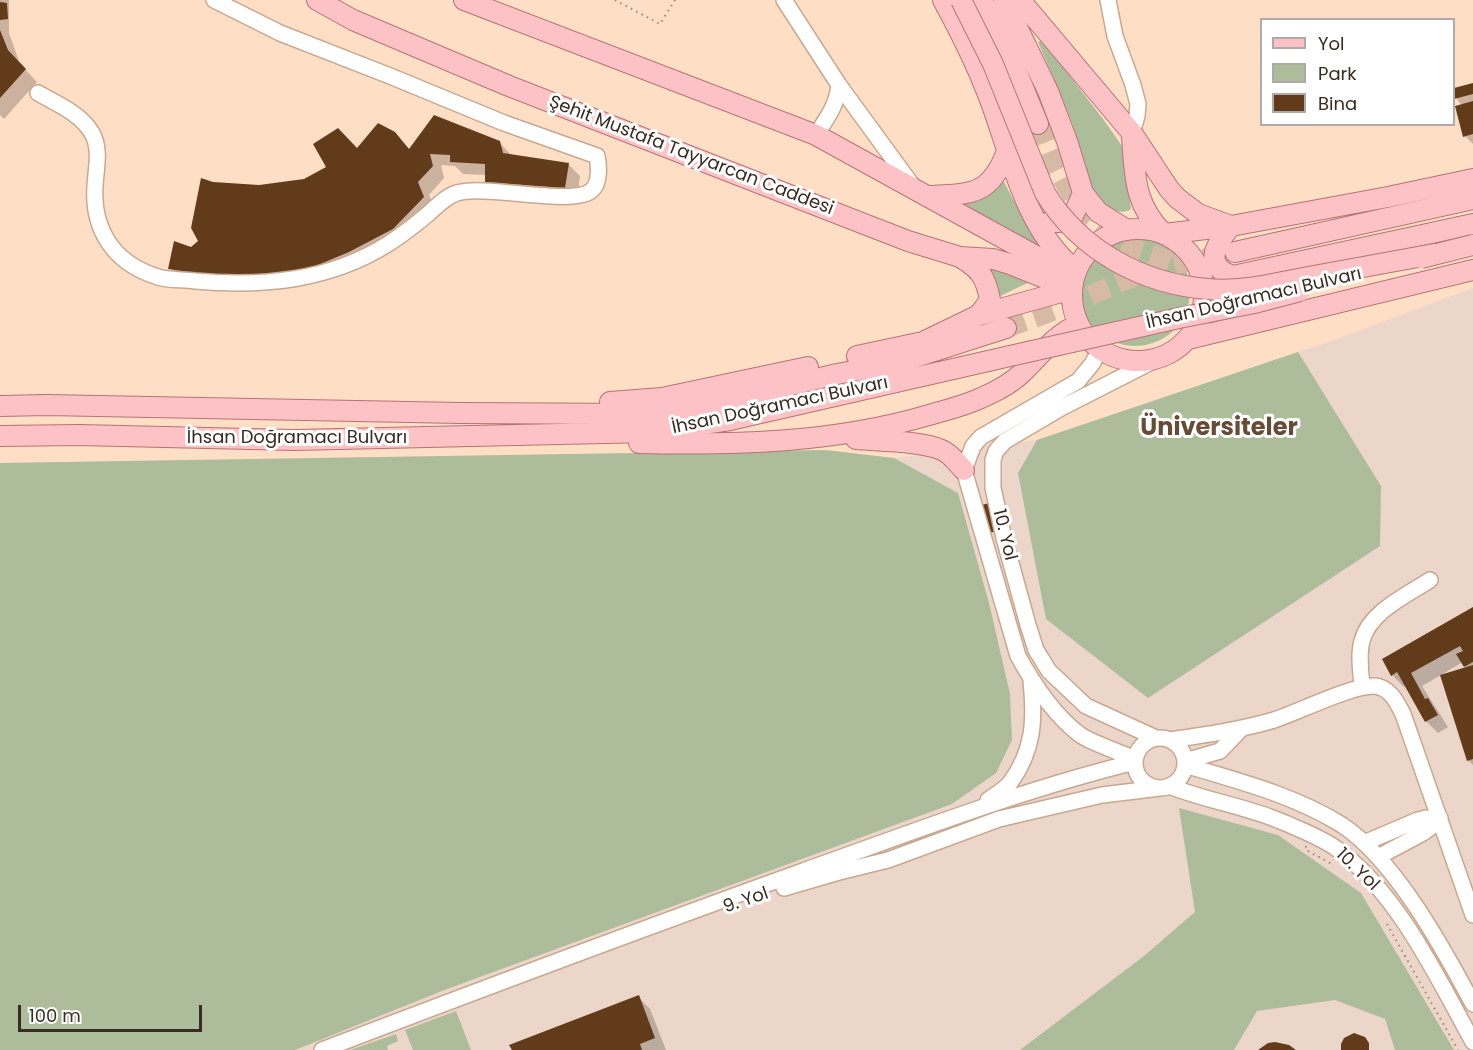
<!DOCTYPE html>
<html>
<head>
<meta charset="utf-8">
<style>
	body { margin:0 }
	#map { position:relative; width:1473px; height:1050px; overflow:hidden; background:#ffdec6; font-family:Poppins,sans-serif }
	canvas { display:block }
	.legend { position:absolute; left:1260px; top:18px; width:195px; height:108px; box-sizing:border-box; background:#fff; border:2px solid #afaaa7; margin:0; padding:8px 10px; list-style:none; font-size:18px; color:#372b22 }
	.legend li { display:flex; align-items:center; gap:12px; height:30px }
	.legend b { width:30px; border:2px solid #afaaa7 }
	.scale { position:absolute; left:18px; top:1005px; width:184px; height:27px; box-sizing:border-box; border:3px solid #372b22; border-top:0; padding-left:8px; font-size:18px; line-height:21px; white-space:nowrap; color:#372b22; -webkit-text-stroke:4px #fff; paint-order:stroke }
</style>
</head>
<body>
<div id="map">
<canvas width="1473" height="1050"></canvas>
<ul class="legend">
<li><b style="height:8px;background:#fdc2c6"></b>Yol</li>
<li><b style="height:16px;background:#adbd9c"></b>Park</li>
<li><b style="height:16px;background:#623b1b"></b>Bina</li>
</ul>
<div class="scale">100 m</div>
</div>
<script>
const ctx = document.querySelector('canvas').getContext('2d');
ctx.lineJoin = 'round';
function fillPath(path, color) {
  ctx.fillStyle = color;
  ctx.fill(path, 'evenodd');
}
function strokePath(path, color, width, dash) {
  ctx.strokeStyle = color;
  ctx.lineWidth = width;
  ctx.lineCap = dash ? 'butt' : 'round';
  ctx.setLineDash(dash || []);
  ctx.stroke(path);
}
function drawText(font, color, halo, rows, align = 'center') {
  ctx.font = font + ' Poppins,sans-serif';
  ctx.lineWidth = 6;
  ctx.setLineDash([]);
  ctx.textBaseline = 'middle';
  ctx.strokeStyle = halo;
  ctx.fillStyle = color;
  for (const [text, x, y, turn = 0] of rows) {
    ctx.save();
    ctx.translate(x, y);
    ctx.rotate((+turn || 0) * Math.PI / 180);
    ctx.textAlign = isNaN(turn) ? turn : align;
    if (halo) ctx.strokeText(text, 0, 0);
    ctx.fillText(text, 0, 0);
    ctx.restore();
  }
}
fillPath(new Path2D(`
	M1473 288V1050H0V463L825 450 894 458 1037 440 1337 339Z`), '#ecd6c9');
fillPath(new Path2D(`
	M1042 40 1103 119 1122 146 1126 154V176L1131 208 1130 210C1113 217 1097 201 1090 186 1082 168 1081 147 1074 128 1064 99 1050 71 1038 42Z
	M1003 180 1023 218 1042 248 1020 238 962 204C979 201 992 194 1003 180Z
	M1080 291a55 55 0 1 1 110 0a55 55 0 1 1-110 0Z
	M984 264 1036 279 996 298Z
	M1298 352 1381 486 1380 546 1148 698 1046 619 1018 473 1037 440Z
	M825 450 894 458 958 493 989 603 1010 694 1012 740 996 773 952 804 447 989 295 1050H0V463Z
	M1179 808 1278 835 1361 893 1454 1050H1395L1385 1019 1335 1000 1257 1011 1234 1050H1020L1144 956 1195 912Z
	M456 1011 471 1050H413L405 1030Z
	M396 1034 398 1041 387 1046 388 1050H350Z`), '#adbd9c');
fillPath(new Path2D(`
	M0 0H9V33L20 64 37 82 4 119 0 115Z
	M1473 85V144L1465 136 1462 106 1454 95V90Z
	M394 133 410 150 499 142 512 156 568 164 580 176 577 200 498 194 486 182V175L463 174 455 166 441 165 444 178 429 195 435 210 318 281 181 280 170 268 199 242 213 183 259 186 304 180 357 150Z
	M1473 609V765L1468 760 1467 669 1463 662 1422 686 1448 727 1438 733 1426 721 1406 685 1404 687 1392 675Z
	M638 997 650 1009 666 1050H513Z`), '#0003');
fillPath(new Path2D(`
	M0 2 7 3 8 19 0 20Z
	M0 30 8 50 26 69 0 98Z
	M1473 83V94L1454 99V88Z
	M1473 101V134L1463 137 1455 106Z
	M434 115 500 141 503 153 569 163 565 188 485 182V164L450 162V155L430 154 433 166 418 182 424 197 393 229 349 252 306 270 257 275H211L168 269 174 241 191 247 198 241 191 228 201 178 213 182 259 185 304 179 326 167 313 144 338 128 357 148 378 123 395 132 409 149Z
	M990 503 997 531 989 533 981 505Z
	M1473 607V662L1464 667 1456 654 1463 651 1460 646 1411 673 1425 699 1428 698 1438 715 1425 722 1397 672 1391 676 1382 659Z
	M1473 665V759L1467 761 1440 675Z
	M639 995 655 1038 640 1044 642 1050H512L509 1045Z
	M1354 1033 1365 1037 1369 1043V1050H1341V1044L1344 1038Z
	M1275 1042 1289 1045 1296 1050H1258L1268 1043Z`), '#623b1b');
strokePath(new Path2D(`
	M1038 124C1060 178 1079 226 1138 250 1151 255 1165 259 1178 264
	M1006 328 1061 308 1133 277 1178 264 1230 253`), '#d7baa5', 20, [20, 10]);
const minor = new Path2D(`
	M784 0 839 85 912 185
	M1108 0 1115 36 1133 85 1138 104 1137 116 1132 133
	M38 93C57 104 80 113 92 133 101 149 96 168 95 186 92 229 113 262 155 276 167 281 183 279 195 281 263 287 329 281 388 244 402 235 415 225 428 214 436 207 446 196 457 193 486 184 575 207 592 190 600 183 599 166 597 156L504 123 390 76 280 33 214 0
	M816 135C827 118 837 105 839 85
	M1100 350 1092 364 1078 381 981 437 973 446 964 470 1018 656C1034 685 1053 714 1079 734 1091 743 1120 752 1135 759
	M1362 687C1361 672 1358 655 1362 641 1369 612 1407 595 1430 580
	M1156 738 1086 706 1049 671 1036 650 1028 625 1004 538 993 488V460L996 451 1005 441 1061 408 1157 359
	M1135 763a25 25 0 1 1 50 0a25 25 0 1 1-50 0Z
	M1170 740C1205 735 1240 730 1274 720 1299 712 1352 685 1375 686 1391 688 1397 703 1403 714L1473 915
	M1185 761 1220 751 1241 729
	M1185 765C1238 781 1294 795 1342 825 1395 860 1443 948 1473 1004
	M1169 786C1202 799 1237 805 1270 817 1286 823 1324 839 1337 849 1398 893 1437 977 1473 1042
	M988 800C995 795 1004 790 1010 783 1034 750 1035 720 1031 681
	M1364 843 1418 820 1426 818 1433 821
	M1378 857 1423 833 1430 828 1433 821 1440 818
	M784 888 839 872 888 860 999 819 1102 795 1160 788
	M322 1050C482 989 642 929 803 871 913 832 1021 790 1135 762`);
const major = new Path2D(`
	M317 0 353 20 509 86 908 241 960 257 993 259 1010 264 1072 289
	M464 0 816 135 1043 260 1076 271
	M943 0C962 35 980 71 993 108 1012 161 1027 229 1072 267
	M982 0 1011 58 1038 124
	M1004 0 1048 91 1067 141 1083 193 1098 212 1127 230
	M1020 0 1132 133 1169 189 1177 198 1198 214 1231 226C1216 244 1202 265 1233 276
	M1132 137C1135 176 1134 205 1164 234
	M930 196C972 194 991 195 1007 151
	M1049 222H1059L1073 216 1083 193
	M1072 295a66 66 0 1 1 132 0a66 66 0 1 1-132 0Z
	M1164 234 1231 226 1388 197 1473 179
	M1235 252 1473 199
	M1223 284 1233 276 1473 224
	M979 315 1072 289
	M1188 339 1473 270
	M857 356 923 342 979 315 990 300C986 277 980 269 960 257
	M610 402 662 398 808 367
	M0 406 46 405 460 413 642 414 695 408 837 374 900 362 1006 328
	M0 436 79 435 294 440 649 432 730 420 1010 356
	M856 439C880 441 922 441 942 450 951 454 957 463 964 470
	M639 443C737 445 834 443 929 415 946 410 964 406 981 398 995 392 1012 383 1023 372 1041 355 1055 334 1078 325`);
strokePath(minor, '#c8a891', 18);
strokePath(major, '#b67374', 22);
strokePath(new Path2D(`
	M615 0 660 24 675 0
	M1306 846V850L1332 864
	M1387 924 1458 1050`), '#9c8675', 2, [1.5, 4.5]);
strokePath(minor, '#fff', 15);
strokePath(major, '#fdc2c6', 20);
const majorBridge = new Path2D(`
	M961 0 993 64 1045 193C1080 250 1142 284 1208 289 1241 292 1272 284 1303 278 1347 270 1391 262 1434 254
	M1421 258 1473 245
	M1010 356 1179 318 1254 303 1300 291`);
strokePath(majorBridge, '#b67374', 22, []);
strokePath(majorBridge, '#fdc2c6', 20);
drawText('18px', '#372b22', '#fff', [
	["Şehit Mustafa Tayyarcan Caddesi",691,156,21],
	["İhsan Doğramacı Bulvarı",1254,299,-13],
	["İhsan Doğramacı Bulvarı",780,406,-12],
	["İhsan Doğramacı Bulvarı",297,438],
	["10. Yol",1004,535,76],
	["10. Yol",1357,870,44],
	["9. Yol",746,901,-19]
]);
drawText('bold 24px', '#664b36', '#fff', [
	["Üniversiteler",1219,429]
]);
</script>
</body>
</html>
